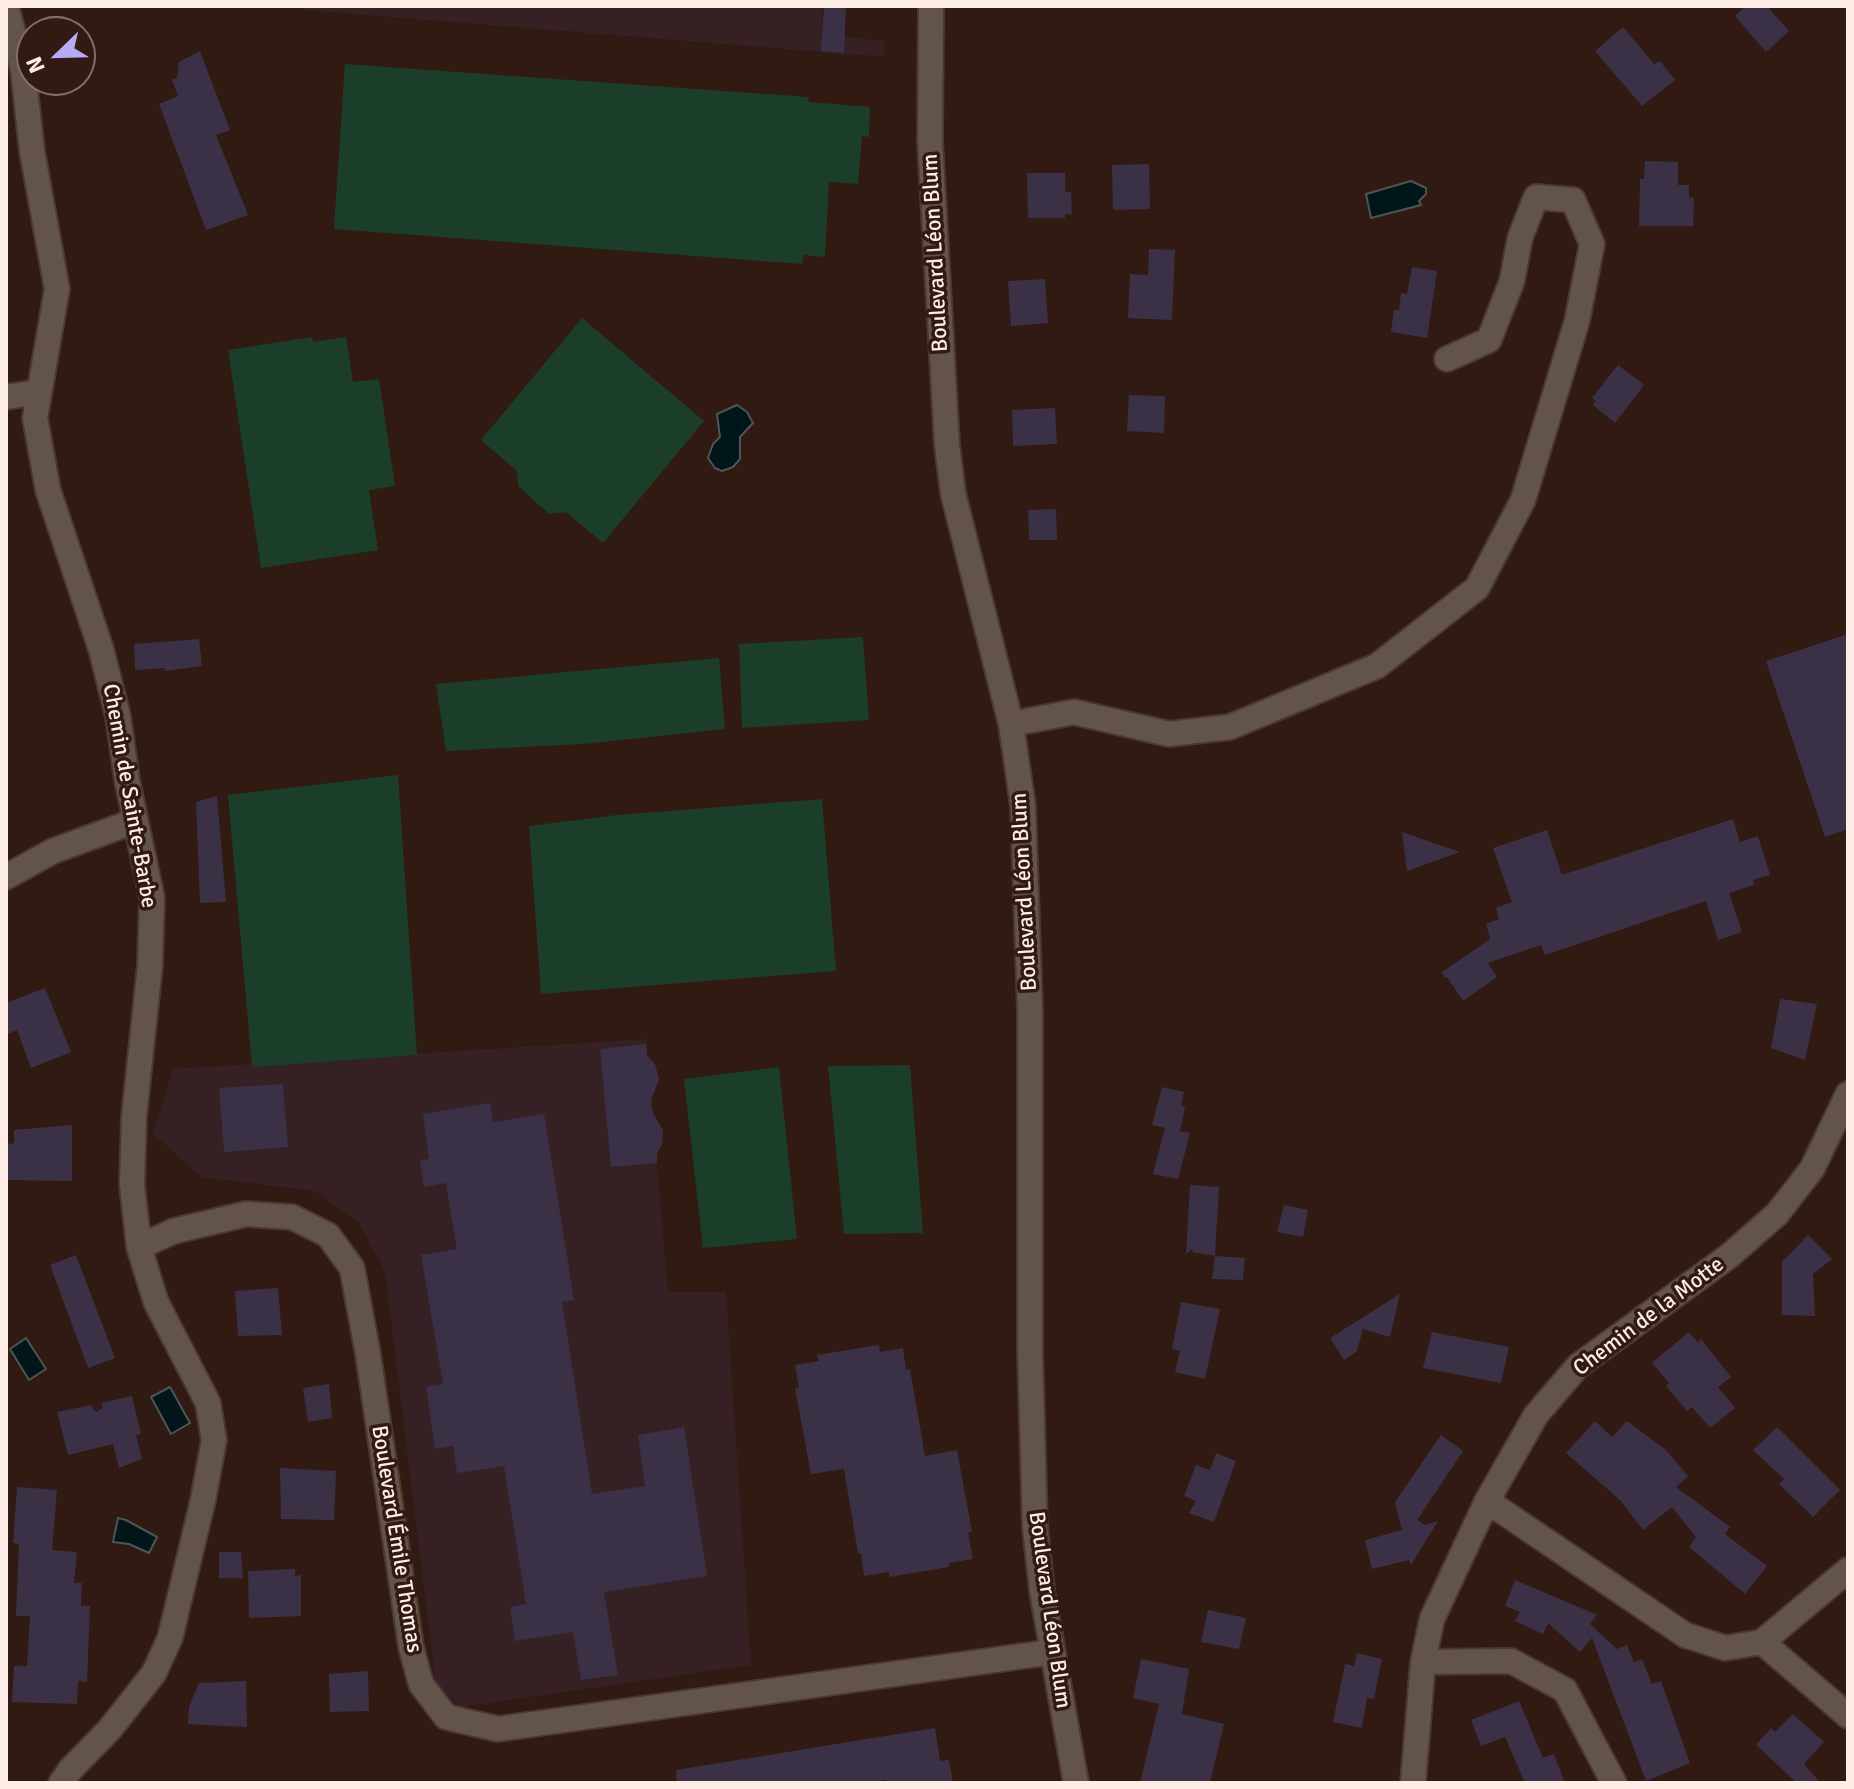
<!DOCTYPE html>
<html>
<head>
<meta charset="utf-8">
<style>
	body { margin:0 }
	#map { position:relative; width:1854px; height:1789px; overflow:hidden; background:#301a11; font-family:Signika,sans-serif }
	canvas { display:block }
	.frame { position:absolute; inset:0; border:8px solid #feede7; pointer-events:none }
	.north { position:absolute; left:16px; top:16px; width:80px; height:80px; box-sizing:border-box; background:#301a11; border:2px solid #826e67; border-radius:50%; rotate:247deg; font-size:22px; font-weight:700; line-height:32px; text-align:center; color:#feede7 }
	.north::after { content:''; display:block; margin:auto; width:28px; height:36px; background:#b7abf8; clip-path:polygon(50% 0,100% 100%,50% 72%,0 100%) }
</style>
</head>
<body>
<div id="map">
<canvas width="1854" height="1789"></canvas>
<div class="frame"></div>
<div class="north">N</div>
</div>
<script>
const ctx = document.querySelector('canvas').getContext('2d');
ctx.lineJoin = 'round';
function fillPath(path, color) {
  ctx.fillStyle = color;
  ctx.fill(path, 'evenodd');
}
function strokePath(path, color, width, dash) {
  ctx.strokeStyle = color;
  ctx.lineWidth = width;
  ctx.lineCap = dash ? 'butt' : 'round';
  ctx.setLineDash(dash || []);
  ctx.stroke(path);
}
function drawText(font, color, halo, rows, align = 'center') {
  ctx.font = font + ' Signika,sans-serif';
  ctx.lineWidth = 7;
  ctx.setLineDash([]);
  ctx.textBaseline = 'middle';
  ctx.strokeStyle = halo;
  ctx.fillStyle = color;
  for (const [text, x, y, turn = 0] of rows) {
    ctx.save();
    ctx.translate(x, y);
    ctx.rotate((+turn || 0) * Math.PI / 180);
    ctx.textAlign = isNaN(turn) ? turn : align;
    if (halo) ctx.strokeText(text, 0, 0);
    ctx.fillText(text, 0, 0);
    ctx.restore();
  }
}
fillPath(new Path2D(`
	M297 6H846V8H822V34L884 41 885 57 304 10Z
	M646 1039 668 1292H726L751 1665 461 1707 436 1685 385 1272 359 1223 315 1191 201 1177 153 1134 173 1069Z`), '#352124');
fillPath(new Path2D(`
	M345 64 808 97 809 102 870 107 869 137 862 136 858 184 829 182 825 257 804 255 802 264 334 229Z
	M582 318 704 421 603 543 566 512 549 514 518 486 517 471 481 440Z
	M312 337 313 342 346 337 353 382 379 379 395 486 369 490 378 550 261 568 228 350Z
	M863 637 869 720 742 728 739 644Z
	M719 658 725 729 583 744 446 751 436 684Z
	M398 775 417 1055 252 1067 228 795Z
	M822 799 836 971 541 994 529 826 617 815Z
	M910 1065 923 1233 844 1234 828 1066Z
	M779 1067 797 1239 703 1248 684 1079Z`), '#1b3e2b');
const water = new Path2D(`
	M1411 181 1426 188V194L1419 201 1421 205 1371 218 1366 194Z
	M737 405 747 412 753 423 740 437V459L733 467 722 471 715 468 708 458 713 444 720 437 717 414Z
	M26 1338 46 1369 29 1380 10 1349Z
	M170 1387 190 1423 171 1434 151 1397Z
	M118 1518 126 1520 157 1537 149 1553 129 1544 113 1542Z`);
fillPath(water, '#001618');
strokePath(water, '#4c5656', 2);
fillPath(new Path2D(`
	M824 6H846L844 53 821 51Z
	M1746 6H1767L1789 31 1766 52 1735 16Z
	M1623 27 1654 64 1660 61 1675 80 1642 106 1595 51Z
	M200 51 230 130 216 135 248 215 206 230 159 104 178 96 172 80 177 78 179 62Z
	M1645 161 1678 162V185H1689V197L1694 198 1693 226H1639L1640 179H1644Z
	M1149 164 1150 209 1113 210 1112 165Z
	M1027 173H1065V192H1071L1072 214H1065V218H1028Z
	M1149 249 1175 250 1172 320 1128 318 1130 274 1148 275Z
	M1412 267 1437 271 1427 338 1391 332 1394 310H1399L1401 293 1407 294Z
	M1045 279 1048 323 1011 326 1008 281Z
	M1618 365 1644 385 1615 423 1593 405 1596 401 1592 398Z
	M1129 395 1165 396 1164 433 1127 431Z
	M1055 408 1057 444 1013 446 1012 410Z
	M1056 509 1057 540H1029L1028 510Z
	M1848 634V829L1825 837 1766 661Z
	M199 639 202 666 165 671V668L135 670 134 644Z
	M217 796 226 902 200 903 196 802Z
	M1733 819 1740 842 1758 836 1770 875 1753 880 1754 885 1729 893 1742 932 1718 940 1706 901 1545 955 1541 945 1488 963 1497 977 1463 1001 1447 977 1445 978 1442 972 1490 939 1486 924 1499 919 1496 908 1512 902 1493 848 1547 830 1562 875Z
	M1402 832 1460 852 1407 871Z
	M45 988 71 1052 31 1068 17 1030 6 1035V1003Z
	M1780 999 1817 1004 1805 1060 1771 1048Z
	M646 1044 647 1055 655 1064 659 1079 651 1100 653 1113 663 1130 662 1144 657 1154V1163L611 1167 600 1049Z
	M283 1084 288 1147 224 1152 219 1088Z
	M1162 1087 1184 1092 1181 1105 1185 1107 1180 1131 1190 1133 1178 1179 1153 1174 1165 1128 1152 1125Z
	M490 1103 493 1122 544 1114 574 1300 562 1302 592 1494 645 1486 638 1435 684 1427 707 1576 604 1592 618 1675 581 1680 573 1632 515 1641 510 1607 526 1604 504 1466 457 1473 453 1446 435 1449 426 1387 443 1384 421 1255 457 1249 446 1183 424 1187 420 1160 429 1159 423 1114Z
	M72 1125V1181L6 1180V1143L14 1144V1130Z
	M1190 1185 1219 1187 1215 1256 1192 1252 1193 1248 1186 1254Z
	M1284 1205 1308 1210 1303 1237 1277 1232Z
	M1808 1235 1832 1259 1813 1274 1815 1316 1782 1315V1262Z
	M76 1255 115 1358 88 1368 50 1265Z
	M1215 1256 1245 1258 1243 1280 1212 1279Z
	M278 1288 282 1335 238 1336 235 1291Z
	M1400 1294 1390 1337 1363 1329 1357 1351 1344 1360 1330 1338Z
	M1181 1302 1220 1309 1205 1379 1175 1372 1180 1351 1172 1349Z
	M1432 1332 1509 1347 1501 1383 1423 1368Z
	M1689 1332 1698 1343 1701 1339 1731 1377 1718 1387 1735 1408 1710 1428 1692 1407 1687 1411 1666 1386 1669 1383 1652 1363Z
	M879 1345 880 1352 903 1348 906 1370 910 1369 925 1456 957 1450 972 1532 968 1533 973 1559 949 1563V1567L889 1577V1572L864 1576 861 1553H858L844 1469 811 1474 795 1388H799L795 1365 819 1361 817 1355Z
	M329 1384 332 1418 308 1422 303 1388Z
	M132 1396 141 1434 136 1435 142 1459 119 1468 113 1444 68 1455 57 1412 91 1405 96 1412 103 1408 101 1403Z
	M1595 1421 1612 1437 1627 1421 1666 1450 1688 1476 1676 1487 1730 1527 1725 1534 1767 1566 1745 1594 1689 1547 1696 1537 1672 1507 1643 1530 1620 1500 1566 1453Z
	M1777 1427 1840 1490 1813 1517 1779 1484 1784 1479 1753 1450Z
	M1441 1435 1463 1451 1417 1520 1425 1525 1438 1521 1411 1565 1409 1560 1372 1569 1365 1540 1402 1530 1395 1502Z
	M1216 1453 1236 1461 1214 1522 1189 1513 1196 1501 1184 1496 1196 1465 1210 1470Z
	M280 1468 336 1471 334 1520 281 1519Z
	M17 1487 57 1490 52 1550 77 1552 74 1583H82L81 1606H90L87 1682 78 1681 77 1704 12 1702 14 1666H27L30 1616H16L19 1544 13 1543Z
	M219 1552H241L243 1578H219Z
	M295 1569V1576L301 1575V1616L249 1618 248 1571Z
	M1515 1580 1597 1615 1590 1624 1617 1649 1627 1645 1634 1662 1642 1659 1652 1684 1661 1681 1690 1763 1646 1781 1592 1638 1580 1652 1548 1623 1543 1634 1515 1621 1520 1612 1505 1606Z
	M1208 1610 1246 1618 1239 1649 1201 1642Z
	M1357 1653 1382 1659 1374 1699 1367 1698 1362 1728 1333 1722 1345 1664 1354 1666Z
	M1141 1659 1189 1669 1182 1714 1224 1724 1210 1783H1140L1159 1704 1133 1698Z
	M368 1671 369 1711 330 1712 329 1674Z
	M246 1681 247 1727 188 1724 189 1707 199 1683Z
	M1519 1701 1543 1758 1554 1754 1565 1783H1525L1505 1737 1481 1746 1471 1720Z
	M1793 1714 1824 1742 1804 1764 1818 1780 1815 1783H1797L1756 1745 1771 1728 1775 1732Z
	M935 1728 940 1761 949 1760 953 1783H886V1780L868 1783H677L676 1770Z`), '#3b3146');
const minor = new Path2D(`
	M6 6 23 70 32 151 57 289 35 418 48 490 101 649 118 716 127 780 152 898 150 965 134 1117 132 1185 139 1247 156 1302 208 1403 214 1440 203 1500 170 1638 154 1673 110 1729 70 1770 61 1783
	M931 6 930 141 947 445 953 493 1011 724 1023 806 1030 1010V1350L1035 1527 1042 1591 1076 1783
	M6 397 38 392
	M1011 724 1074 712 1169 734 1230 727 1377 666 1477 588 1523 500 1577 321 1592 244 1573 200 1536 197 1520 238 1512 281 1489 340 1447 359
	M6 877 53 851 135 821
	M139 1247 174 1231 246 1214 292 1217 328 1235 352 1268 368 1354 411 1647 421 1684 446 1717 498 1729 1052 1652
	M1487 1501 1685 1635 1725 1648 1762 1642 1848 1716
	M1762 1642 1848 1570
	M1423 1662 1511 1661 1565 1690 1614 1783
	M1413 1783 1423 1662 1432 1619 1487 1501 1536 1415 1578 1366 1729 1256 1777 1214 1812 1169 1848 1094`);
strokePath(minor, '#4d382f', 28);
strokePath(minor, '#63544a', 24);
drawText('22px', '#feede7', '#301a11', [
	["Boulevard Léon Blum",936,253,-93],
	["Chemin de Sainte-Barbe",129,796,80],
	["Boulevard Léon Blum",1025,892,-93],
	["Chemin de la Motte",1649,1317,-37],
	["Boulevard Émile Thomas",396,1539,81],
	["Boulevard Léon Blum",1049,1610,82]
]);
</script>
</body>
</html>
